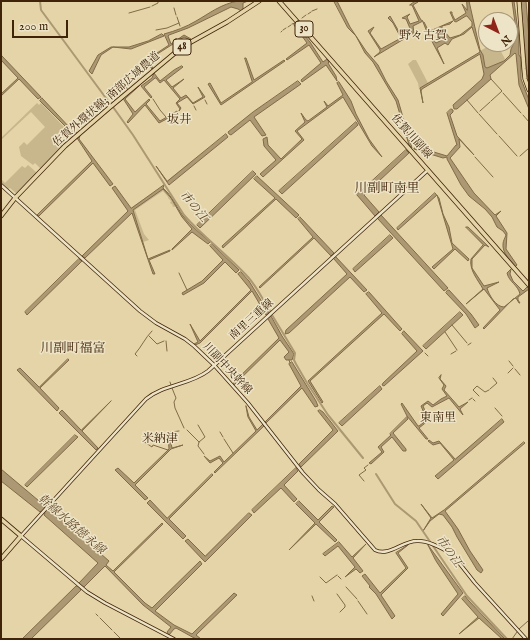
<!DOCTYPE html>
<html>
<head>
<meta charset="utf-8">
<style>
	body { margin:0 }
	#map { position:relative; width:530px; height:640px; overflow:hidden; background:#e4d4a8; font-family:"IM FELL English",serif }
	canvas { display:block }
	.frame { position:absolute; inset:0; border:2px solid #402409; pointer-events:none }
	.north { position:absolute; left:478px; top:12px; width:40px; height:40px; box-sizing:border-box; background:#ede3c6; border:1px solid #a8977a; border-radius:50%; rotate:138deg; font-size:11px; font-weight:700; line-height:16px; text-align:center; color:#402409 }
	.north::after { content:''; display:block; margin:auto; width:14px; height:18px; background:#8f2418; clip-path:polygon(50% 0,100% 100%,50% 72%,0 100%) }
	.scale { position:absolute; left:12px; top:20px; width:56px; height:18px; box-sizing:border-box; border:2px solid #402409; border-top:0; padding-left:5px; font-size:12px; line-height:14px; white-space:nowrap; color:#402409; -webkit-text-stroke:3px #ede3c6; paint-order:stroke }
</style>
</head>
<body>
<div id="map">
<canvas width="530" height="640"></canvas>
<div class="frame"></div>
<div class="north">N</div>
<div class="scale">200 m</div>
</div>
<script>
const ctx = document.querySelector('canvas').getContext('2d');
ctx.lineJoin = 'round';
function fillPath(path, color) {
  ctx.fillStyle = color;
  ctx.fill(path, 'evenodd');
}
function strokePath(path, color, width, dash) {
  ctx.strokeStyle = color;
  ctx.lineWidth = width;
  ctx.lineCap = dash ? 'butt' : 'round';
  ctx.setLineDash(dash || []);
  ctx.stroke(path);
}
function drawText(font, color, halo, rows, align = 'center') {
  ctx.font = font + ' "IM FELL English","Noto Serif JP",serif';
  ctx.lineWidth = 3;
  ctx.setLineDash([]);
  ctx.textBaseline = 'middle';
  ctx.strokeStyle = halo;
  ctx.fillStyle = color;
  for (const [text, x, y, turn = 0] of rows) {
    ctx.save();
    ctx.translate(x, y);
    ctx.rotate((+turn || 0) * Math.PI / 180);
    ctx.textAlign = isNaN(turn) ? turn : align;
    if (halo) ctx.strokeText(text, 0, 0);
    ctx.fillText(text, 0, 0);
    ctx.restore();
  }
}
fillPath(new Path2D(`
	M492 44H497L505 59 504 61 487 68 485 67 483 55 480 51Z
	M413 60H416L428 83 419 89 418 83 408 64Z
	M37 103 39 105 41 103 67 130 58 140 63 146 42 168H40L35 163 33 165 21 156 19 147 24 142 27 145 45 127 31 112 1 140V138Z
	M28 165 36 172V174L17 194 10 188 8 189 1 182V179L5 183 22 166 25 168Z
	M161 189H163L171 198 176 206 174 207 172 206 173 205 170 203 171 201 168 198V197L163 191 135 210 144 234 149 240 143 242 133 209Z`), '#c8b68d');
const water = new Path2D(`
	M238 1H248L243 3V9L241 11 238 9 231 7 188 28 169 35 168 36 171 44 184 35 191 39 190 40 184 37 151 58 149 60 153 68 152 69 149 65 148 59 169 45 164 34C175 31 186 27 196 21 210 13 221 4 238 1Z
	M334 1H337L350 27 366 51 378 65 386 81 398 100 412 148 409 145 396 101 373 62 365 53 356 36 348 28Z
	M416 1 418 2 413 5 421 20 423 21 413 26 414 33 374 57 380 52V50L368 31 374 27 370 33 381 49 401 38 393 23 388 18 390 16 402 37 412 33 406 19 402 18 410 14 407 17 410 24 419 21 412 5H410Z
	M467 1H469L480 50 483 55 485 67 487 68 504 61 510 55 511 49 517 37 512 1H514L519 39V55L521 58V79L529 100V109L519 85 516 54 515 53 490 75 491 79 457 109H454L453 105 482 79 484 74 480 54 422 89 421 91 423 103 420 88 480 52 472 27 464 34 452 39 448 45 445 43 437 48 444 64 427 32 423 22H424L427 28 430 31 453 21 450 24 442 26V29L439 28 430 32 432 38 436 43 446 38 444 34 445 32 450 38 460 35 472 26V22L467 16H466L456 22 454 21 450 12H452V14L455 20 466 13 462 4 467 10Z
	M521 1H526L529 38V84L527 73Z
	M295 24 310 42 323 62 327 59 329 62 328 63 336 76 337 81 326 65 302 82 301 80 321 63 309 45 287 60 286 59 307 43 294 25Z
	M162 34 164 36 131 49 113 47 101 55 92 74 89 71 98 55 111 47H129L148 41Z
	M2 56 41 97 38 99 19 79 1 96V94L18 78 1 60Z
	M245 58H246L254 80 284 60 285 61 221 105 208 84 210 83 221 103 252 82Z
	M182 66 183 67 166 80 172 87 184 79 173 88 181 98 186 95 193 103 203 97 198 87 205 97 193 104 187 97 177 103 181 108 179 111 180 109 176 103 180 99 164 80 160 83 156 78H155L144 87 152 97 151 98 141 86 152 78 154 73 160 81 174 70Z
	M298 81 301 84 254 117 266 135 262 136 250 120 231 135 229 134 228 132 253 112Z
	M339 82 351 101 356 114 369 139 382 157 372 146 343 97 297 131 304 140 263 177 260 174 276 160 264 146 263 139 267 137 268 145 281 159 302 139 295 131 305 122 301 113 306 120 308 121 327 107 324 101 328 106 343 95 337 83Z
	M42 98 71 129 80 135 79 139 113 184 110 186 93 163 39 216 37 215 92 161 77 138 40 101Z
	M125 99 135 112 149 99 150 100 146 104 160 121 177 111 178 113 159 123 145 105 128 123 127 122 133 114 124 100Z
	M451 109 453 110V112L450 115 457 136 474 155 459 139 460 147 450 158 474 193 495 215 501 211 496 216 507 233 506 249 517 265 515 267C510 261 502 252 503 244 503 241 505 238 506 235L503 231 497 227 492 217 485 209 469 196 461 185 447 159V157L443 158 414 149V148L424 149 447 156 456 145H457L447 113Z
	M356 122 358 125 282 194 279 191Z
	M226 134 228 137 169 185 156 166 167 181Z
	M406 150 409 153 364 195 379 212 375 216 357 195Z
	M253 171 256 174 200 228 197 225Z
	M257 176 299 215 296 218 276 199 223 248 222 246 275 198 254 179Z
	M164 185 163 188C172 196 176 206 183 216 191 226 201 234 210 242L208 244 192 232 172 250V249L192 229 182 217 171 198 163 189 133 210 148 259 170 250V251L149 260 155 274H153L132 213 85 258 82 256 128 211 112 188 115 186 131 208Z
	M435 193 439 198 443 214 449 227 452 243 469 259 468 261 455 249 434 269 432 267 453 249 437 195 398 230 397 228Z
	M381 215 448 288 444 291 378 219Z
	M300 217 334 253 331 256 314 238 260 288 259 287 313 237 298 219Z
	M466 227H468L489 247 485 245 472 259V268L484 286 499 282 487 288C489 295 496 307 504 307L520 294C518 285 509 282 507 273L511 269 510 274 513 281 523 291 527 287 529 289 518 297V300L520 303H519L516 298 513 299 484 329 483 328 500 310 484 289 466 304 483 289C478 280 469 270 471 259L483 245Z
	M390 235 393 238 355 272 353 269Z
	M212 244 239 270 236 273 225 262 204 283 183 295 182 293 202 281 223 260 210 246Z
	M336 257 367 290 364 292 350 277 289 333 285 334 286 330 347 274 334 259Z
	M79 259 82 261 27 315 25 312Z
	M241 272 249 281 269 313 266 315 252 291 200 343 195 345 194 344 198 342 190 324 200 341 251 290 238 274Z
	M448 290H449L471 314 479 325 475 328 466 314 446 293Z
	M369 292 402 329 400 331 384 314 310 381 323 402 322 403 308 381 382 313 366 294Z
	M460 312 463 315 426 349 423 346Z
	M271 316 282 336 294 354 292 360H286L284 357 289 352 280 340 234 385 233 383 279 338 268 319Z
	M404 331 423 351 384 386 382 385 383 383 417 351 402 334Z
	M68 359 69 360 40 388 59 408 57 411 17 370 20 368 39 387Z
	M292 362 316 401 318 406 315 407 302 388 266 423 265 422 301 386 289 364Z
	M441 375 440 379 446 386 444 390 459 407 468 402 460 409 463 415 449 398 432 407 427 403 423 406 429 420 419 428 428 439H426L407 416 401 404 402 403 418 426H419L427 420 421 406 428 401 433 405 441 399 447 396 442 389 444 385 439 378Z
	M380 386 382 389 342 426 339 423Z
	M111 401 82 431 98 448 96 450 59 413 62 410 81 430Z
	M246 406 249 417 257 430 263 424 264 426 215 473 214 472 223 463 219 458 210 463 204 456 210 461 220 456 224 462 256 431 248 417Z
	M320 410 323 412 338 431 301 467 299 464 333 430 318 411Z
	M407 417 408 419 393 433 406 449V451H403L392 437 381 447 384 452 371 464 369 463 382 452 378 447 391 435 390 434Z
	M502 419 504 422 438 479 435 476 454 460 440 443 433 445 428 441 429 440 433 443 439 441 455 459Z
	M169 434 172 448 183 445 171 449 135 485 148 498 145 500 115 470 118 468 134 483 169 449 168 435Z
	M75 435 78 437 27 487 25 485Z
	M524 442 525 443 445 511 458 529 470 551 483 570 481 573 477 570 457 537 452 527 443 515 439 514 430 521 423 531 431 518 421 504 432 518 444 510Z
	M296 468 298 471 284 485 297 499 294 502 281 488 254 513 252 510Z
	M1 469 45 506 44 507 48 510 50 509 109 561 106 565 113 571 162 523 163 524 114 572 145 603 152 608 200 561 202 564 155 611 174 625 192 634 234 593 237 595 196 635 201 639H196L176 628 174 629 169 635 167 632 171 627 143 605 105 566 84 587 82 586 80 589 81 590 31 639H22L76 586H77L80 584 79 583 98 563 44 515 45 513 41 511 40 512 1 481Z
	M212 474 213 475 169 519 186 536 183 539 147 503 150 500 167 518Z
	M299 501 318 520 332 506 334 507 319 522 337 540 335 542 316 524 289 550 315 523 296 504Z
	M249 513 252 515 205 562 185 541 188 539 205 556Z
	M339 542 352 557 366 544 353 558 363 571 360 573 356 569 345 577 355 567 338 546 325 556 323 554Z
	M408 545 398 553 408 568 381 595 395 616 392 619 376 594 369 587 370 586 362 576 365 574 380 593 406 568 396 553Z
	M428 545 463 593 443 616 441 614 458 594 436 561Z
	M465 596 469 601 505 639H502L479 618 459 634 478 617 462 599Z`);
fillPath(water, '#ac9872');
strokePath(water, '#816a48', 1);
strokePath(new Path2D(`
	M152 6 158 3V1
	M174 8 176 15
	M312 11 317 9
	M129 13 150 7
	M308 14 311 12
	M177 17 180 26
	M302 18 306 15
	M292 24 295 23
	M288 27 291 25
	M156 30 167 28 179 23
	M283 30 286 28
	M281 32 282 31
	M121 79 128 90
	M491 79 502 91 491 101
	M503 93 521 113
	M125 99 139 86
	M153 99 160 110 166 117
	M205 100 207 104
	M467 100 478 113
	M194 106 196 110
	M480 111 490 102
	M479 114 497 134
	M523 115 529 122
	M499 136 517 156
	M520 156 529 148
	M475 157 493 177
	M179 273 187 290
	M452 325 467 343
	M445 332 457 350
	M149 336 157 344 164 341
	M166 341 167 351
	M468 345 471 343
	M425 353 428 356
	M451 354 456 351
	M137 356 135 354C142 346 145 338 152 331
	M289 360 290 363
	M509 361 513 366
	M515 369 520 375
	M508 373 513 368
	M170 382 171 385
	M172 388 176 398 174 402 175 408 184 428
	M490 389 497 383 493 378
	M479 396 473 390 477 386 485 392 489 390
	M473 399 475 401
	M469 400 472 398
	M495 408 502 416
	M198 425 205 437 199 442 198 446 204 454
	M187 430 199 442
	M171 432 179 431
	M220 432 223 437
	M224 439 233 453
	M143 441 152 447 153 445 168 450
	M364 481 359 475 366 470 364 468 368 465
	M338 576 341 579
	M320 577 326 583 337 575
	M346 587 357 599
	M337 594 345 605V607L340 612
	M312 596 314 601
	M358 601 367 614
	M96 614 98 616
	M100 618 112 630
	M519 629 528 621
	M114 632 121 639
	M512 639 517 632`), '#816a48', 1);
strokePath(new Path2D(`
	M40 1 41 10 111 105
	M113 107 133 135 184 215C203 237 228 255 248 277 257 287 263 300 270 311
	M272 315 295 353 294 360 296 364 307 383 328 415 363 458
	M376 474 395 504 416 521 467 596 507 639`), '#ac9872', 2);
const secondary = new Path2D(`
	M1 185 140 311 156 323 185 339 194 346 214 365 248 403 303 473 319 490 335 504 375 550C389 557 402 541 417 541 428 540 442 548 452 554L475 583 526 639
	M174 639 105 603 87 592 21 536 146 399C164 384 190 385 208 371L428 170`);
const primary = new Path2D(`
	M279 1 529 285
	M519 1 524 69 525 79 529 90
	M1 216 15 198 65 146 109 108 182 47 227 22 259 1
	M1 519 21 536 1 559`);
strokePath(secondary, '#402409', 4);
strokePath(primary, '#402409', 5);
strokePath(secondary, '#ede3c6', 2.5);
strokePath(primary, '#e4d4a8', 3.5);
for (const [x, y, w] of [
	[304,29,18],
	[182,47,18]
]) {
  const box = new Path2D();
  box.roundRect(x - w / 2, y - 8, w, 16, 3);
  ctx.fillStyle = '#ede3c6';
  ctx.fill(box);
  strokePath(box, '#402409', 1);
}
drawText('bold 10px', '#402409', null, [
	["30",304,29],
	["48",182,47]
]);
drawText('11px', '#402409', '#ede3c6', [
	["佐賀外環状線; 南部広域農道",107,100,-41],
	["佐賀川副線",411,137,48],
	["南里三重線",252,320,-42],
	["川副中央幹線",227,369,47]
]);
drawText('12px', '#402409', '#ede3c6', [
	["野々古賀",423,37],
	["坂井",179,121],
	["東南里",438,419],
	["米納津",160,440]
]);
drawText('italic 12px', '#604728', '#ede3c6', [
	["市の江",193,207,50],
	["幹線水路徳永線",71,525,41],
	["市の江",448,552,55]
]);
drawText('13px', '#402409', '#ede3c6', [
	["川副町南里",387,189],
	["川副町福富",73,349]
]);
</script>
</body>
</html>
